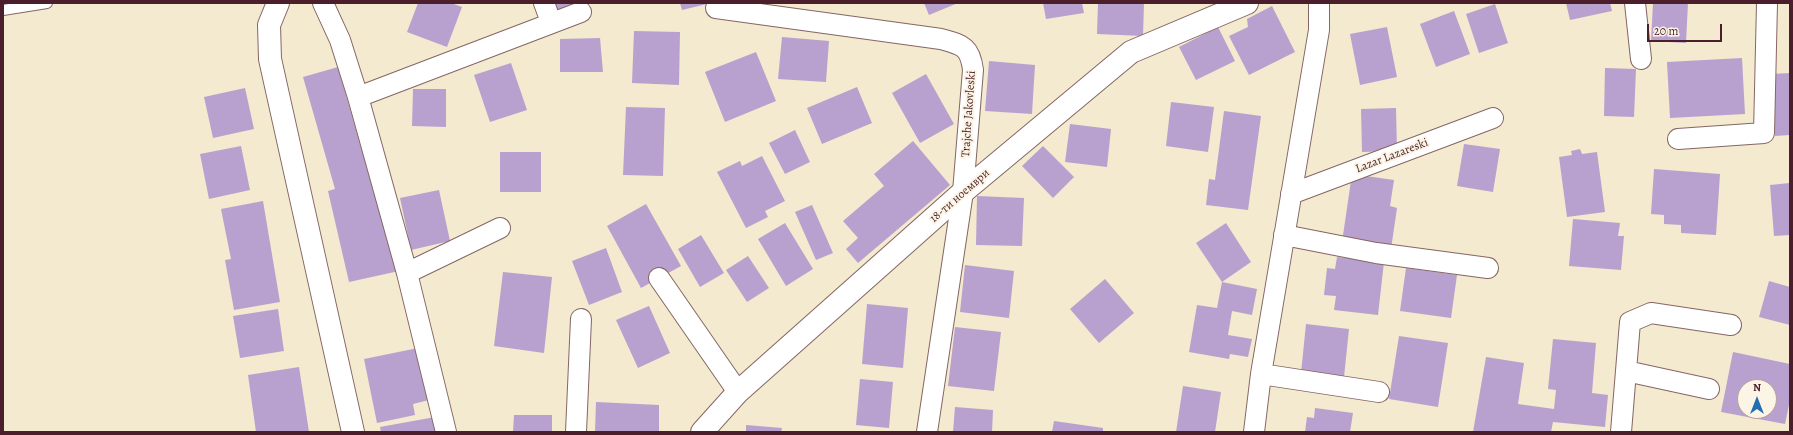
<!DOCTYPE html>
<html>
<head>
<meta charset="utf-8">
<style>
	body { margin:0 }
	#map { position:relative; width:1793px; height:435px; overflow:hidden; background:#f3eacf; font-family:Alegreya,serif }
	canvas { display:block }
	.frame { position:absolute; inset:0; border:4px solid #4a1f2b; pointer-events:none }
	.north { position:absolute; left:1737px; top:379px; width:40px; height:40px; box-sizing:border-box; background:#fcf5e5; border:1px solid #b59f9b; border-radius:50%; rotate:0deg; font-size:11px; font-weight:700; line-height:16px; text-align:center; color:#4a1f2b }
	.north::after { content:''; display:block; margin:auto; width:14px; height:18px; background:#1f6fb2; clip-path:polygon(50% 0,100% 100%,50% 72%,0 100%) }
	.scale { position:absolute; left:1647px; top:24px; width:75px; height:18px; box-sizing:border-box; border:2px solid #4a1f2b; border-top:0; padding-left:5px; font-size:12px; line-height:14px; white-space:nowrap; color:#4a1f2b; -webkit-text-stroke:3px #fcf5e5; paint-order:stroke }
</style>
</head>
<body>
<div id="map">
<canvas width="1793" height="435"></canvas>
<div class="frame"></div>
<div class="north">N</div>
<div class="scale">20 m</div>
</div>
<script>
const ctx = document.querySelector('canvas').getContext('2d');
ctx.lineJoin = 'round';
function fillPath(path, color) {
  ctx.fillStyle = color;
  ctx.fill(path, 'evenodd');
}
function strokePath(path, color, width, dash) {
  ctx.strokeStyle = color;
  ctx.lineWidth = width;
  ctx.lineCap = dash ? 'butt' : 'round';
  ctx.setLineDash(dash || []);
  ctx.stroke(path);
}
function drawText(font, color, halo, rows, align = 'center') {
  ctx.font = font + ' Alegreya,serif';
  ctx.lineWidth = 4;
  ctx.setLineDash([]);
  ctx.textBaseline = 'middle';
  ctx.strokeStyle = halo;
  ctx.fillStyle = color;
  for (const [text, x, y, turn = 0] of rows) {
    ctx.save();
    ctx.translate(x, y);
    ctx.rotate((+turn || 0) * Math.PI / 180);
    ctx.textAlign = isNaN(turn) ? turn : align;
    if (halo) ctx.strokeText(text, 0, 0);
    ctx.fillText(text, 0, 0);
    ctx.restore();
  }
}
fillPath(new Path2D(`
	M418 3H451L462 7 447 47 407 32Z
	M549 3H587L553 15Z
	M680 3H707V4L682 10Z
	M924 3H958L929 15Z
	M1043 3H1082L1084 13 1046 19Z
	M1098 3H1144L1143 36 1097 34Z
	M1566 3H1610L1612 11 1570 20Z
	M1653 3H1688L1686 43 1651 41Z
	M1495 4 1508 43 1479 53 1466 14Z
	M1272 6 1295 52 1249 75 1229 36 1248 27 1247 19Z
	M1454 11 1470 54 1436 67 1420 24Z
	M1218 27 1235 61 1196 80 1179 47Z
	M1387 27 1397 77 1360 85 1350 34Z
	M634 31 680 32 679 85 632 83Z
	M782 37 829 41 826 82 778 79Z
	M600 38 603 72H560V39Z
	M756 52 776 101 725 122 705 72Z
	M1742 58 1745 114 1670 118 1667 62Z
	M989 61 1035 65 1032 114 985 111Z
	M511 63 527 110 490 122 474 75Z
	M338 67 370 179 378 177 399 271 349 282 328 191 335 189 303 77Z
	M1605 68 1636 69 1634 117 1604 116Z
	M1790 73V135L1775 136 1771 74Z
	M926 74 954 124 920 143 892 93Z
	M857 87 872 123 822 144 807 108Z
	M245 88 254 129 213 138 204 97Z
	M413 89H446V127L412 126Z
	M1171 102 1214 107 1208 152 1166 146Z
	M626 107 665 108 663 176 623 175Z
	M1396 108 1397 151 1362 152 1361 109Z
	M1224 111 1261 116 1248 210 1206 205 1209 179 1215 180Z
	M1070 124 1111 129 1107 167 1065 162Z
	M795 130 810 162 785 174 769 143Z
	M913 141 950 185 858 263 846 249 858 238 843 221 884 186 874 174Z
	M1464 144 1500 149 1493 192 1457 186Z
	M241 146 250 190 209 199 200 154Z
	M1043 146 1074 177 1053 198 1022 166Z
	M1580 149 1582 154 1597 152 1605 212 1567 217 1559 157 1572 155 1571 151Z
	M500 152H541V192H500Z
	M762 156 785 201 765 211 768 217 746 228 717 172 740 161 742 166Z
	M1654 169 1720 174 1716 235 1681 233V225L1664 224V215L1651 214Z
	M1352 174 1394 180 1390 206 1397 208 1391 249 1342 242Z
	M1790 183V235L1774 236 1770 185Z
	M439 190 450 241 411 250 400 198Z
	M977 196 1024 198 1022 246 976 245Z
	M263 201 280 302 234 310 225 260 231 259 221 209Z
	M646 204 681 266 641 288 607 226Z
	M812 205 833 253 816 260 795 212Z
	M1573 219 1620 223 1618 236H1624L1621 270 1569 266Z
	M785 223 813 269 786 286 758 239Z
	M1226 223 1251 262 1222 282 1196 243Z
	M701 235 724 273 700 287 678 249Z
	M606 248 622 292 589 305 572 261Z
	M748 256 769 288 747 302 726 270Z
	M1337 257 1384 262 1378 315 1334 310 1336 296 1324 295 1327 268 1335 269Z
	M965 265 1014 271 1009 318 960 312Z
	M1406 268 1457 275 1451 318 1400 311Z
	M503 272 552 277 544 353 494 346Z
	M1105 279 1134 313 1099 343 1070 309Z
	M1769 281 1790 287V325L1759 317Z
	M1222 282 1257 289 1252 315 1232 311 1228 335 1252 339 1248 357 1230 354 1229 359 1189 352 1197 305 1217 308Z
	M867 304 908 308 903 368 862 364Z
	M649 306 670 353 638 368 616 320Z
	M278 309 284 351 240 358 233 316Z
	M1306 324 1349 329 1344 377 1301 373Z
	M955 327 1001 332 994 391 948 386Z
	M1399 336 1448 343 1438 407 1389 399Z
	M1553 339 1596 343 1592 393 1608 395 1605 427 1553 422 1551 432H1473L1486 357 1524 363 1518 404 1554 409 1556 390 1548 389Z
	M418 348 429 400 413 404 415 415 377 423 364 359Z
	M1733 352 1790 364V400L1785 424 1721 412ZM1745 387H1769V411H1745Z
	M299 367 309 432H256L248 375Z
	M860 379 893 382 889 428 856 425Z
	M1183 386 1221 392 1215 432H1176Z
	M596 402 659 405V432H595Z
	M955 407 993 410 992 432H953Z
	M1315 408 1353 413 1350 432H1305L1307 417 1314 418Z
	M514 415H552V432H513Z
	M435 417 438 432H381L380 427Z
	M1054 421 1103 428V432H1052Z
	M746 425 782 428 781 432H746Z`), '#b8a1ce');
const service = new Path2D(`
	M3 10 47 3`);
const minor = new Path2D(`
	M323 3 340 40 358 97 407 273 446 432
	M544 3 551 22
	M1635 3 1641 59
	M716 8 941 39C962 45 970 46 973 70L963 192 927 432
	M358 97 581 12
	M1678 139 1764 133 1767 3
	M1291 194 1493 118
	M1284 235 1376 253 1488 268
	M407 273 500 228
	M659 278 738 392
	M1626 371 1709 389
	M1261 374 1379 392
	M576 432 581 319
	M1254 432 1261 374 1319 30V3
	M1621 432 1630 322 1651 313 1731 325`);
const tertiary = new Path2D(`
	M278 3 269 25 270 59 353 432
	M702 432 738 392 963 192 1131 52 1247 3`);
strokePath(service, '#856664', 12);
strokePath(minor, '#856664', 22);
strokePath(tertiary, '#856664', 24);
strokePath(service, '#fff', 10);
strokePath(minor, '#fff', 20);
strokePath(tertiary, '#fff', 22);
drawText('12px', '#4a1f2b', '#fcf5e5', [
	["Trajche Jakovleski",969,114,-86],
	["Lazar Lazareski",1392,156,-21],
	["18-ти ноември",960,196,-41]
]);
</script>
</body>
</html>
